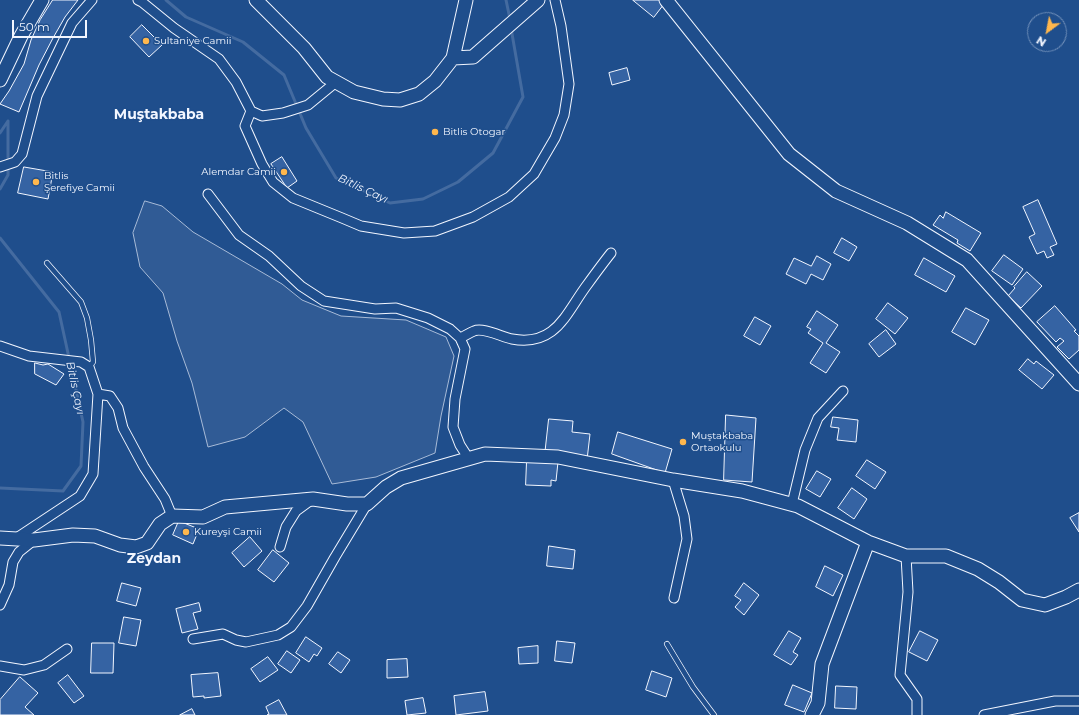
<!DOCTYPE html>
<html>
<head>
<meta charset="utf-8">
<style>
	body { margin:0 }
	#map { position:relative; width:1079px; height:715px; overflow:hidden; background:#1f4e8c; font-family:Montserrat,sans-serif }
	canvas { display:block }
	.north { position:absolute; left:1027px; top:12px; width:40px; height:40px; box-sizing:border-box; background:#1f4e8c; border:1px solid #7391ba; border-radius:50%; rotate:212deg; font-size:11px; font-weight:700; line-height:16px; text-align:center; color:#f2f6ff }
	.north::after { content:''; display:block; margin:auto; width:14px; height:18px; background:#ffb74d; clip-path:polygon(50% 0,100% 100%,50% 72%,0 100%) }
	.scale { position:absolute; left:12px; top:20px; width:75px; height:18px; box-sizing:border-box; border:2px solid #f2f6ff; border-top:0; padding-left:5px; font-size:12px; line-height:14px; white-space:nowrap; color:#f2f6ff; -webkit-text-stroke:3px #1f4e8c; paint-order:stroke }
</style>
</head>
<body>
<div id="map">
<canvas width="1079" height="715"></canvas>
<div class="north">N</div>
<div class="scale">50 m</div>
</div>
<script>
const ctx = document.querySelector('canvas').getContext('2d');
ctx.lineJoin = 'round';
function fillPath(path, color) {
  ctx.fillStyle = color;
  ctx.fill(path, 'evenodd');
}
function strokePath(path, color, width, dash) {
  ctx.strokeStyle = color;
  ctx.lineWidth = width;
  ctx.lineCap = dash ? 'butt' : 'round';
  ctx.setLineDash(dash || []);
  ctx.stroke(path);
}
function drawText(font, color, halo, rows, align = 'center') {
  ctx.font = font + ' Montserrat,sans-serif';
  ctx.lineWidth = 3;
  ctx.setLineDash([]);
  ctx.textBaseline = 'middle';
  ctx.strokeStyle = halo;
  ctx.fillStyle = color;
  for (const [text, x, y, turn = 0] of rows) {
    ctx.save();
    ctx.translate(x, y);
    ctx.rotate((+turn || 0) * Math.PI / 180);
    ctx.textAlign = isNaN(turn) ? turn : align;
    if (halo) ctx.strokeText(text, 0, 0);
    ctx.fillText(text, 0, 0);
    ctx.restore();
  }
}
const built = new Path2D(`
	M145 201 162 206 193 232 282 284 302 300 341 316 406 320 446 337 454 356 441 416 435 453 376 477 332 484 303 422 284 408 245 437 208 447 192 383 177 341 163 293 140 267 133 233Z`);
fillPath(built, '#305b95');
strokePath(built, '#a8bbd7', 1);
strokePath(new Path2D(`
	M166 0 186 17 243 42 284 75 306 128 336 178 390 203 423 199 458 182 493 153 523 97 511 28
	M506 0 510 19
	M0 133 8 121
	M0 189 8 175V121
	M0 238 59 312 83 422 81 466 63 491 0 488`), '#446ba0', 3);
const building = new Path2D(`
	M53 0H78L65 17 53 38 39 65 19 112 0 104 9 91 24 64 31 40 40 20Z
	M633 0H659L664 4 654 17Z
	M142 25 162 45 149 57 130 37Z
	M627 68 630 80 612 85 609 73Z
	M282 157 297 181 287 188 271 164Z
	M24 167 53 172 48 199 18 193Z
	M1038 200 1057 244 1050 247 1054 255 1047 258 1044 251 1037 254 1029 237 1035 234 1023 207Z
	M946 212 981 233 970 251 957 243 958 240 933 225 940 215 943 218Z
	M842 238 857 247 849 261 834 253Z
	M1004 255 1023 269 1012 285 992 271Z
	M817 256 831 264 823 280 811 274 806 284 786 274 794 258 811 266Z
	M924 258 955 276 946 292 915 275Z
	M1027 272 1042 286 1021 308 1008 296 1015 288 1014 287Z
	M888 303 908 318 895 334 876 319Z
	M1055 306 1076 330 1074 331 1079 336V350L1069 359 1057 347 1064 341 1060 338 1056 342 1037 322Z
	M966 308 989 320 975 345 952 332Z
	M817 311 838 325 826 343 840 352 826 373 810 363 823 343 808 333 811 329 807 327Z
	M755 317 771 326 760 345 744 336Z
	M886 330 896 344 879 357 869 344Z
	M1028 359 1034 364 1036 361 1054 375 1042 389 1019 370Z
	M35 363 43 365 48 364 64 374 56 385 35 374Z
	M726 415 756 418 752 482 724 480Z
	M833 417 858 420 856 442 837 440 839 428 831 427Z
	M549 419 573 421 572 432 590 434 587 460 545 455Z
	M618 432 672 449 665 473 612 454Z
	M527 460 558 462 556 481 551 480V486L526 485Z
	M867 460 886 472 875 489 856 476Z
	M817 471 831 479 820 497 806 489Z
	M852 488 867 499 854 519 838 508Z
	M1079 513V532L1070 518Z
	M179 521 199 529 193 544 173 535Z
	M250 537 262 551 244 567 232 553Z
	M549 546 575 550 573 569 547 566Z
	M273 550 289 563 274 582 258 570Z
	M825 566 843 575 833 596 816 587Z
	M122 583 141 588 136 606 117 601Z
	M744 583 759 595 744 615 735 607 741 600 735 596Z
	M199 603 201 611 193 613 198 629 182 633 176 609Z
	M124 617 141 620 136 646 119 643Z
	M789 631 801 638 793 652 798 655 791 665 774 655Z
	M920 631 938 640 927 661 909 652Z
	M306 637 322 648 317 656 314 654 309 662 296 653Z
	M557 641 575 643 572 663 555 661Z
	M92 643H114L113 673H91Z
	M538 646V663L519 664 518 648Z
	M287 651 300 660 291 673 278 664Z
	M338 652 350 660 341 673 329 664Z
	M268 657 278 670 260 682 251 669Z
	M407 659 408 677 387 678V660Z
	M652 671 672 678 666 697 646 690Z
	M218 673 221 696 204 698V696L193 697 191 675Z
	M68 675 84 696 74 703 58 683Z
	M20 677 38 693 25 707 34 715H0V700Z
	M793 685 812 693 804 712 785 705Z
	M836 686 857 687 856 709 835 708Z
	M485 692 488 711 456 715 454 696Z
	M423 698 426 713 407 715 405 701Z
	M279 700 287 715H267L269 714 266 707Z
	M192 709 195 715H180Z`);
fillPath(building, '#3563a3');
strokePath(building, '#f2f6ff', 1);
const lane = new Path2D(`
	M47 263 81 302 87 318 91 340 93 362 89 367
	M667 644 693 687 714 715`);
const street = new Path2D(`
	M138 0 142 2 174 28 219 59 236 82 251 111 262 116 283 113 308 105 336 82
	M251 111 245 126 262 164 273 182 293 198 342 218 361 226 404 233 435 231 473 217 509 197 534 174 555 138 564 115 569 84 561 26 555 0
	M0 167 15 162 22 154 37 96 72 23 92 0
	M208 194 239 235 269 256 301 286 324 301 375 309 396 308 428 318 450 329 460 338 465 349 455 399 453 427 460 445 469 459
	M460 338C465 336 469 333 474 331 483 327 502 337 512 339 556 347 566 313 587 285 595 274 603 263 611 253
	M0 346 29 356 81 362 89 367 98 394 93 474 80 496 15 539
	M98 394 110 396 118 408 123 428 144 467 165 499 172 516
	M673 480 684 516 687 539 674 598
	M792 504 805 450 818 418 843 391
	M280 547 286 527 296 511 311 500
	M906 556 908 592 900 675 917 699V715
	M0 605 9 585 13 562 19 552 34 540
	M193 639 223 634 236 640 246 642 278 635 291 627 307 606 335 557 367 504
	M0 666 24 670 44 665 67 649
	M984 715 1055 701H1079`);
const secondary = new Path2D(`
	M256 0 304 48 327 77 354 92 383 99 400 100 419 94 435 81 453 58 466 0
	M666 0 789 154 836 191 907 223 967 260 1079 384
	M453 58 473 57 538 0
	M0 80 21 36 42 0
	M0 538 34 540 73 535 95 536 120 545 136 547 147 543 160 524 172 516 203 517 225 507 313 499 347 504H367L386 487 401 478 485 454 558 457 673 480 742 491 798 506 868 542 906 556H946L978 569 999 582 1022 600 1045 605 1066 597 1079 590
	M812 715 818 703 822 664 868 542`);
strokePath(lane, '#f2f6ff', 6);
strokePath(street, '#f2f6ff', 11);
strokePath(secondary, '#f2f6ff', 15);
strokePath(lane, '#1f4e8c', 4.5);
strokePath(street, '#1f4e8c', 9);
strokePath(secondary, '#1f4e8c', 13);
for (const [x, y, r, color] of [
	[146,41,4,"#ffb74d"],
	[435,132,4,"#ffb74d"],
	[284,172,4,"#ffb74d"],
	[36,182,4,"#ffb74d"],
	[683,442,4,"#ffb74d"],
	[186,532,4,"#ffb74d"]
]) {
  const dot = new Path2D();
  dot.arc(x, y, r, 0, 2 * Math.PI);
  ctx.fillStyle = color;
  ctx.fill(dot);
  strokePath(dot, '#1f4e8c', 1.5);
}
drawText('10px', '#f2f6ff', '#1f4e8c', [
	["Sultaniye Camii",154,41],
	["Bitlis Otogar",443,132],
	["Alemdar Camii",276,172,"right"],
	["Bitlis",44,176],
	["Şerefiye Camii",44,188],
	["Muştakbaba",691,436],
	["Ortaokulu",691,448],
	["Kureyşi Camii",194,532]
], 'left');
drawText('italic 11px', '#f2f6ff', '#1f4e8c', [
	["Bitlis Çayı",363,189,25],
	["Bitlis Çayı",75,388,78]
]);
drawText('bold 14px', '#f2f6ff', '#1f4e8c', [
	["Muştakbaba",159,115],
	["Zeydan",154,559]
]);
</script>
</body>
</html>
